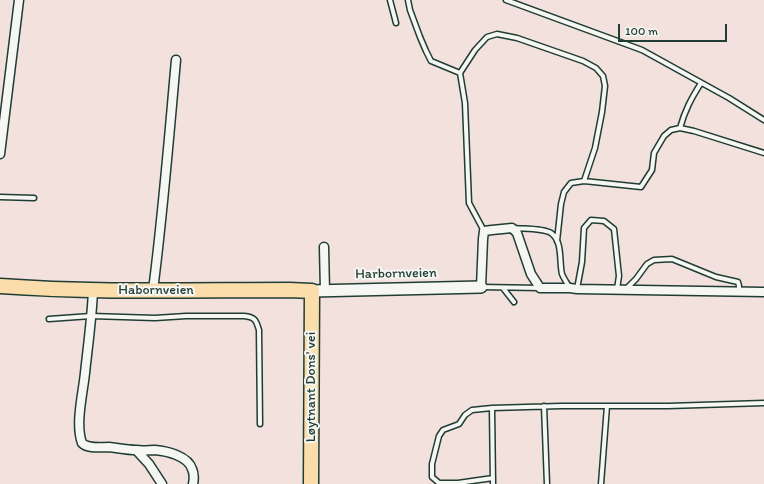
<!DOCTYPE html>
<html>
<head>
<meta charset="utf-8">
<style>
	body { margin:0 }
	#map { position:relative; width:764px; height:484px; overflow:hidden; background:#f6f6f2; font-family:Itim,sans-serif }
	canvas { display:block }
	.scale { position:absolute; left:618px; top:24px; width:109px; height:18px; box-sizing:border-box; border:2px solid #1f3d34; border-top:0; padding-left:5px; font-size:12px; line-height:14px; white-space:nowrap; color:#1f3d34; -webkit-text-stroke:3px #f6f6f2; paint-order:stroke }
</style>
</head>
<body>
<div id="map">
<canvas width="764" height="484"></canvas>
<div class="scale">100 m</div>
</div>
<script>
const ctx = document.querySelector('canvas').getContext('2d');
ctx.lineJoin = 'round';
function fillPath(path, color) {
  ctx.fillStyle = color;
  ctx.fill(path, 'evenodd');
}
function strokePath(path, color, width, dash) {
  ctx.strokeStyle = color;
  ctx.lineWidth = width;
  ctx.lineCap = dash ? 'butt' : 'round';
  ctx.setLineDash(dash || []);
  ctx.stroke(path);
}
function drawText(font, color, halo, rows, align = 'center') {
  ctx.font = font + ' Itim,sans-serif';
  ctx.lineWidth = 4;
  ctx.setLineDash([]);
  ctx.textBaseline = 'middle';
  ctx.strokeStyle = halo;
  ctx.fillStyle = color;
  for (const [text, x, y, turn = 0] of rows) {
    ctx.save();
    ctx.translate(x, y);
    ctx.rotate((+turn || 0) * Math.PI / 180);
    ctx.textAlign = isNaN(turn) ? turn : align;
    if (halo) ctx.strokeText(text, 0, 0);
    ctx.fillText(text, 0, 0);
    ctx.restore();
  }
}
fillPath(new Path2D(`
	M0 0H764V484H0Z`), '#f2e1dd');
const lane = new Path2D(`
	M390 0 396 23
	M408 0 410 10 420 37 426 51 431 61 460 73 465 103 469 203 484 231
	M506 0 642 50 729 98 764 120
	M460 73 475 50 487 37 497 34 517 38 583 61 596 68 603 76 605 86 602 112 595 148 584 181
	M680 128C685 110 691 99 701 83
	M0 197 34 198
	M514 228C523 229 543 228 551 233 563 241 559 262 562 274 564 279 567 283 570 288
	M557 241 561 204 564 192 571 183 584 181 641 187 652 170 654 153 664 136 671 130 680 128 694 131 764 153
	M481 287 540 288
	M503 288 514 302
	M577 289 582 262 584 228 591 220 604 221 614 229 619 276 617 289
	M626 289 636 279 647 264 654 260 672 259 716 277 738 282 739 286V292
	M49 319 91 316 155 318 186 316H244C255 317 256 320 259 330L260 424
	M544 406 547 484
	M492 408 493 484
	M493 478 458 483H439L432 477V464L439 436 443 430 459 424 465 415 472 410 492 408 561 406H668L764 403
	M601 484 607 406`);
const street = new Path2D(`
	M0 154 19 0
	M324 247 325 291
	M481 287 483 239 484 231 492 230 512 228 517 233 531 274 540 288H570L577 289 764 292
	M93 290C92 317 88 345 85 373 83 393 75 424 82 443 88 449 100 447 109 447 118 448 127 450 136 450 143 451 149 450 155 450 167 451 188 456 192 469 194 473 194 479 193 484
	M153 290C163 214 169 137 176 60
	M137 451 149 464 162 484`);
const secondary = new Path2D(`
	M312 291 481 287`);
const highway = new Path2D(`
	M0 286C96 293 193 290 289 290L312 291 311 484`);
strokePath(lane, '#1f3d34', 7);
strokePath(street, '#1f3d34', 11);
strokePath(secondary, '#1f3d34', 14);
strokePath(highway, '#1f3d34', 17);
strokePath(lane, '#f6f6f2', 4);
strokePath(street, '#f6f6f2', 8);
strokePath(secondary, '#f6f6f2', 11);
strokePath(highway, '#fbddab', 14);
drawText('14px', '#1f3d34', '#f6f6f2', [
	["Harbornveien",396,274,-1],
	["Habornveien",156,290],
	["Løytnant Dons' vei",311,387,-90]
]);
</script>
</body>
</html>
